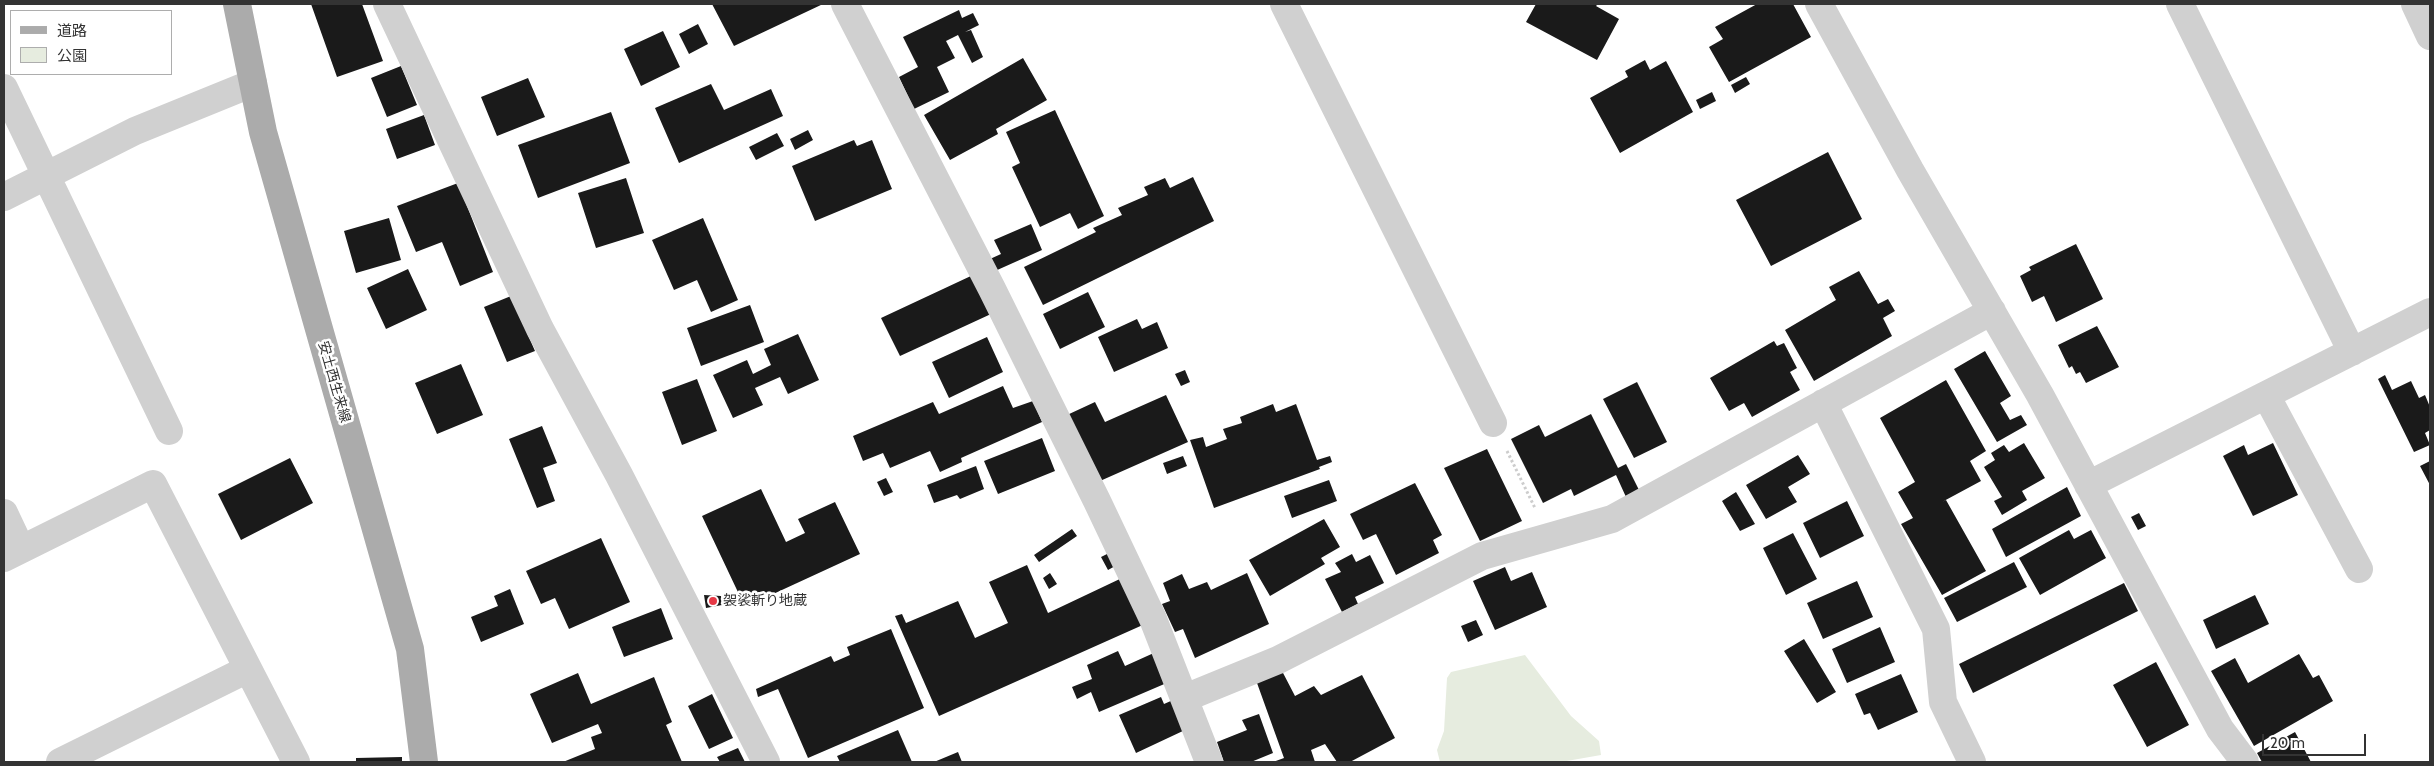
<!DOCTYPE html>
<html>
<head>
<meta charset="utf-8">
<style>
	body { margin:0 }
	#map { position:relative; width:2434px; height:766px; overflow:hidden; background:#fff; font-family:Cabin,"Noto Sans JP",sans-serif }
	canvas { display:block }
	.frame { position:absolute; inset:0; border:5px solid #333; pointer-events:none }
	.legend { position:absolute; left:10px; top:10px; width:162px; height:65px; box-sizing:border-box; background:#fff; border:1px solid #adadad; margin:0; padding:6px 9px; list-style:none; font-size:15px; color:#333 }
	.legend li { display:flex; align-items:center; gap:10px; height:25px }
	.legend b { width:25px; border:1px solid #adadad }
	.scale { position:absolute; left:2262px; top:734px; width:104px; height:22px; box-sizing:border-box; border:2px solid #333; border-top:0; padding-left:6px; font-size:15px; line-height:18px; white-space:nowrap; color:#333; -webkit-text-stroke:4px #fff; paint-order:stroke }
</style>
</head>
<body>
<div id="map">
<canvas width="2434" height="766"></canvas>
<div class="frame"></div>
<ul class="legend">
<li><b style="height:6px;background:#ababab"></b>道路</li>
<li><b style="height:14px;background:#e6ecdf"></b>公園</li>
</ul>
<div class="scale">20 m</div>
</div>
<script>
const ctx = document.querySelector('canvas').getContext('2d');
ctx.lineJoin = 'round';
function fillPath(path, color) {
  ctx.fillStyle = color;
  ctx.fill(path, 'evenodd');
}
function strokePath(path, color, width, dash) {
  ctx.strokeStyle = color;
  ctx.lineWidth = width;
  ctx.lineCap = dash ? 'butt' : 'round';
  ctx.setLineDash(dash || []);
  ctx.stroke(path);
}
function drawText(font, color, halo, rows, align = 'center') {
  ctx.font = font + ' Cabin,"Noto Sans JP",sans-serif';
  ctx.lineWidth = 5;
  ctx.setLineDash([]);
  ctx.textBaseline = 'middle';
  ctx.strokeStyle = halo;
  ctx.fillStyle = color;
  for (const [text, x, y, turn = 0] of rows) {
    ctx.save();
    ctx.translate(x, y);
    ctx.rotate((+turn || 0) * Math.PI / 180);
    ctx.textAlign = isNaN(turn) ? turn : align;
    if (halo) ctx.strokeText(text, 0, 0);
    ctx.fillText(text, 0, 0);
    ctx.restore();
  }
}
fillPath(new Path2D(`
	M1525 655 1571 716 1599 741 1601 755 1561 762H1440L1437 750 1444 731 1447 678 1451 672Z`), '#e6ecdf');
fillPath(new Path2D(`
	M311 4H362L383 61 337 77Z
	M712 4H823L734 46Z
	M1536 4H1598L1596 6 1619 19 1597 60 1526 22Z
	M1757 4H1793L1811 37 1729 82 1709 47 1723 39 1715 27Z
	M959 10 962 18 973 13 979 25 965 32 971 30 983 57 972 63 958 35 946 41 955 58 937 67 949 92 914 109 899 77 918 67 903 37Z
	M698 24 708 44 689 54 679 34Z
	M663 31 680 67 641 86 624 49Z
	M1023 58 1047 100 996 129 998 134 950 160 924 115Z
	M1645 60 1650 70 1666 61 1693 112 1620 153 1590 98 1628 77 1625 71Z
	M401 66 417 105 387 117 371 78Z
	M1746 77 1750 84 1735 93 1731 85Z
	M528 78 545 117 497 136 481 97Z
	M711 84 724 110 771 89 783 116 679 163 655 108Z
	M1712 92 1716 101 1700 109 1696 100Z
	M1055 110 1104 216 1078 229 1070 213 1040 227 1012 167 1020 163 1006 132Z
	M611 112 630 163 538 198 518 145Z
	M424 115 435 145 397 159 386 129Z
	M808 130 813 140 795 150 790 139Z
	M777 133 784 146 756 160 749 147Z
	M854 140 857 146 872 140 892 189 815 221 792 166Z
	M1828 152 1862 219 1771 266 1736 200Z
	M1193 177 1214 221 1043 305 1024 267 1096 232 1093 228 1122 215 1118 208 1148 195 1144 187 1165 178 1170 188Z
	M626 178 644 233 596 248 578 193Z
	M458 183 493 272 460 286 442 242 416 252 397 206Z
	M389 218 401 260 356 273 344 231Z
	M703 218 738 300 711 312 697 280 674 290 652 240Z
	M1031 224 1042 250 995 271 990 259 1001 254 994 240Z
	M2076 244 2103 299 2056 322 2044 296 2032 302 2020 276 2031 270 2029 267Z
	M408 269 427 310 386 329 367 288Z
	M1859 271 1878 304 1888 299 1895 311 1883 318 1892 336 1814 381 1785 330 1836 300 1829 287Z
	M973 275 991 314 900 356 881 318Z
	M1088 292 1105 327 1060 349 1043 314Z
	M511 296 535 351 507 362 484 307Z
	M750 305 764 342 701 366 687 328Z
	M1137 319 1142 329 1157 322 1168 348 1114 372 1098 337Z
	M2097 326 2119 367 2086 383 2080 372 2076 374 2072 366 2069 368 2058 345Z
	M798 334 819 380 788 394 780 377 755 388 763 405 733 418 713 375 747 360 753 374 771 365 764 349Z
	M987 337 1003 372 949 398 932 362Z
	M1774 341 1777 346 1784 343 1797 368 1790 372 1800 390 1752 417 1744 403 1729 411 1710 378Z
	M1985 351 2011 396 2000 403 2010 420 2021 415 2027 425 1997 442 1954 369Z
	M461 364 483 415 437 434 415 383Z
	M1185 370 1190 382 1181 386 1175 374Z
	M2385 375 2392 390 2411 381 2419 398 2425 395 2430 407V430L2425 433 2430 445 2414 452 2378 379Z
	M697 379 717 431 682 445 662 392Z
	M1946 380 1986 451 1970 461 1981 481 1942 502 1946 500 1986 571 1942 595 1901 524 1913 518 1898 492 1915 482 1880 418Z
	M1637 382 1667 442 1634 458 1603 399Z
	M1003 386 1013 408 1033 401 1042 422 961 458 962 462 940 472 930 451 890 468 883 453 863 461 853 436 933 402 939 414Z
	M1166 395 1188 442 1100 481 1067 415 1095 402 1105 422Z
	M1273 404 1276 412 1296 404 1317 460 1330 456 1332 462 1319 467 1320 469 1214 508 1190 440 1203 437 1206 447 1227 439 1223 429 1242 423 1240 417Z
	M1591 414 1618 468 1626 464 1639 490 1626 497 1616 475 1574 496 1571 489 1543 503 1511 439 1539 425 1545 437Z
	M542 426 557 463 543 468 555 501 537 508 509 439Z
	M1042 438 1055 471 998 494 984 461Z
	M2024 443 2045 478 2022 491 2027 500 2002 515 1994 501 2002 497 1984 467 1995 460 1991 453 2004 445 2009 452Z
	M2273 443 2298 495 2253 516 2223 456 2244 445 2248 455Z
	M1487 449 1522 521 1480 541 1444 468Z
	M1798 455 1810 474 1788 487 1797 502 1766 519 1746 485Z
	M1183 456 1187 466 1167 474 1163 463Z
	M290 458 313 503 241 540 218 494Z
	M2430 461V485L2420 466Z
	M976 466 984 489 960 499 957 495 934 503 927 485Z
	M886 478 893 492 884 496 877 482Z
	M1329 480 1337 501 1292 518 1284 496Z
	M1415 483 1442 535 1433 540 1439 553 1396 575 1376 534 1363 540 1350 514Z
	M2067 487 2081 516 2006 557 1992 529Z
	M761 489 786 542 805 533 798 519 835 502 860 554 745 607 702 516Z
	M1736 492 1755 524 1740 531 1722 501Z
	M1847 501 1864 536 1820 558 1803 523Z
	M2139 513 2146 526 2138 530 2131 517Z
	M1324 519 1340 547 1321 558 1325 564 1270 596 1249 560Z
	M1072 529 1077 536 1039 562 1034 555Z
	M2069 530 2074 539 2091 530 2106 558 2040 595 2019 558Z
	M1793 533 1817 579 1786 595 1763 548Z
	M601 538 630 602 569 629 555 598 541 604 526 571Z
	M1111 552 1117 565 1108 570 1101 557Z
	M1352 554 1356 562 1370 555 1384 583 1355 597 1358 604 1342 612 1325 579 1341 572 1335 563Z
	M2014 562 2027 587 1957 622 1944 598Z
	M1027 565 1048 613 1124 577 1145 624 939 716 895 616 902 614 906 623 958 601 975 638 1008 623 989 582Z
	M1505 567 1511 581 1532 572 1547 607 1495 630 1473 581Z
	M1050 573 1057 584 1049 589 1043 578Z
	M1247 573 1269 624 1195 658 1183 629 1175 632 1162 604 1170 601 1163 583 1182 574 1189 589 1207 582 1211 590Z
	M1857 581 1873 617 1823 639 1807 603Z
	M2124 583 2138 611 1973 693 1959 664Z
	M510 589 524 624 481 642 471 617 498 606 494 596Z
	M704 595 721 596 722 605 706 608Z
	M2255 595 2269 624 2216 649 2203 620Z
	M661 608 673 639 624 657 612 627Z
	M1476 620 1483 635 1468 642 1461 626Z
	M1880 627 1895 662 1847 683 1832 649Z
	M891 629 924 708 808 758 778 689 758 697 756 689 831 656 834 662 850 655 847 647Z
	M1804 639 1836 692 1817 703 1784 651Z
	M1118 651 1125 666 1156 652 1169 682 1099 712 1091 692 1077 699 1072 687 1092 679 1087 665Z
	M2299 654 2313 678 2319 675 2333 701 2254 746 2211 671 2235 658 2248 683Z
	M2156 662 2189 725 2147 747 2113 685Z
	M1282 671 1295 696 1314 686 1321 695 1362 675 1395 738 1350 762H1337L1325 744 1311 750 1315 762H1273L1284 758 1257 683Z
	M578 673 591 704 654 677 672 722 666 725 682 762H563L595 749 591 737 602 733 598 724 552 743 530 694Z
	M1901 674 1918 712 1878 730 1870 713 1864 715 1855 694Z
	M712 694 733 738 709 749 688 706Z
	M1161 697 1164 704 1173 700 1185 730 1136 753 1119 715Z
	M1259 714 1273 753 1251 762H1224L1217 742 1247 730 1242 720Z
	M898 730 912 762H840L837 756Z
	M2295 732 2311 762H2262L2257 753Z
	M738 748 745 762H720L717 757Z
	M958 752 962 762H934Z
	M402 757V762H356V758Z`), '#1a1a1a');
strokePath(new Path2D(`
	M1507 451 1535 508`), '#cdcdcd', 3, [2.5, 2.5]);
strokePath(new Path2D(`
	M387 4 540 329 619 475 766 762
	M845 4 992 289 1097 501 1153 619 1209 762
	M1284 4 1493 423
	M1819 4 1910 170 2040 395 2220 729 2245 762
	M2180 4 2352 352
	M2415 4 2430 36
	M4 88 169 431
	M4 197 135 131 253 83
	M2266 395 2359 569
	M1823 403 1936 629 1943 702 1972 762
	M2088 485 2430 312
	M4 513 21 549
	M4 558 153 484 296 762
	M1185 698 1278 660 1482 556 1612 519 1992 311
	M60 762 248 669`), '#d0d0d0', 28);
strokePath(new Path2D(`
	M237 4 263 132 410 649 424 762`), '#ababab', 28);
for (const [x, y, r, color] of [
	[713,601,5,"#e63946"]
]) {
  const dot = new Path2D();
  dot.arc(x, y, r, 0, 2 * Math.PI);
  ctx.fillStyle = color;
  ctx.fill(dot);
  strokePath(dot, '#fff', 2);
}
drawText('14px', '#333', '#fff', [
	["安土西生来線",334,382,74]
]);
drawText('14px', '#333', '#fff', [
	["袈裟斬り地蔵",723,601]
], 'left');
</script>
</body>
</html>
